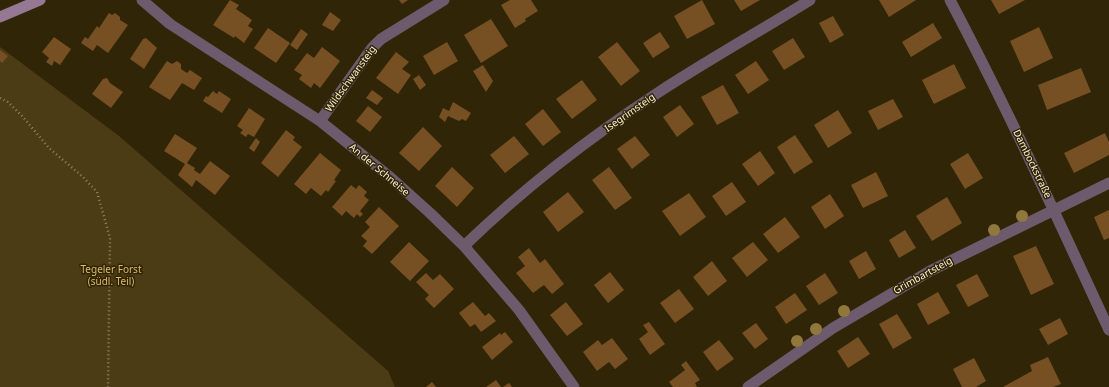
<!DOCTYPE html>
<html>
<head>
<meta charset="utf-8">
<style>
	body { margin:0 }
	canvas { display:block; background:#302506 }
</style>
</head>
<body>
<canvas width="1109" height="387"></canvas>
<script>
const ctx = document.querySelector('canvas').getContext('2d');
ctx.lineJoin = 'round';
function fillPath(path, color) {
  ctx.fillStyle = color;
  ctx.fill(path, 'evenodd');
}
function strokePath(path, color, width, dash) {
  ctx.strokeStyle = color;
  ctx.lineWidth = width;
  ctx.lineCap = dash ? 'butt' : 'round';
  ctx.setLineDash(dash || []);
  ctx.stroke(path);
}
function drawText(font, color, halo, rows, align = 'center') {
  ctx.font = font + ' "Noto Sans",sans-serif';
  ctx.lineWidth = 3;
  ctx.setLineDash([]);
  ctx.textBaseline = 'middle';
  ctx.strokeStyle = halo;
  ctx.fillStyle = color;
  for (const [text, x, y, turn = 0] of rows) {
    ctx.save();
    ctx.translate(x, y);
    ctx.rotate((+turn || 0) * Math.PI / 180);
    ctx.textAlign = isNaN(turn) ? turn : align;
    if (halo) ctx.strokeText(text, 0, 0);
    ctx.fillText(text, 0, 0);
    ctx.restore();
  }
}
fillPath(new Path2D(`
	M0 47 119 136 388 371 395 387H0Z`), '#4c3c15');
fillPath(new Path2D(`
	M230 0 239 5 236 9 252 20 248 26 253 29 244 43 235 36 234 38 213 25Z
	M399 0H408L402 4Z
	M510 0H531L538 11 525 19 526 21 515 28 501 5Z
	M702 0 715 24 687 39 674 16Z
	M734 0H760L741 11Z
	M879 0H916L889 17Z
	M991 0H1025L999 14Z
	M330 12 341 20 333 31 322 25Z
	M109 13 112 15 115 13 120 17V20L128 25 108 53 97 45 93 51 81 43 85 37 88 39 97 26 99 28Z
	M833 16 844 35 830 43 819 23Z
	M491 19 508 46 481 63 464 35Z
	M933 23 942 38 911 57 902 42Z
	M1039 27 1053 58 1024 72 1010 41Z
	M268 28 290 43 276 63 254 48Z
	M301 29 308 34 297 50 290 45Z
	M660 32 670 47 653 58 643 43Z
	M54 37 71 49 60 65 54 61 52 66 46 62 49 58 42 52Z
	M146 38 157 48 144 69 130 59 143 39Z
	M793 38 805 57 784 70 772 51Z
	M447 42 458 61 434 75 423 56Z
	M617 42 640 71 621 86 598 57Z
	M322 47 340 61 320 88 314 83 311 88 299 79 302 75 294 70 307 53 314 58Z
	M0 50 8 56 2 63 0 61Z
	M396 52 409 62 402 69 411 75 398 94 376 78Z
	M167 61 172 64 177 61 181 64V69L187 73 190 70 202 78 194 90 182 83 170 100 149 87Z
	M756 61 769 80 748 94 735 75Z
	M954 64 966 88 934 104 922 80Z
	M483 65 493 81 486 92 473 71Z
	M1081 68 1091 92 1047 110 1038 85Z
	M419 75 426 85 420 90 413 79Z
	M107 78 110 83 123 92 111 108 92 94 103 79Z
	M582 80 597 100 572 119 556 99Z
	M723 85 739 113 717 125 701 97Z
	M372 90 383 98 377 105 366 98Z
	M213 91 217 94 219 91 231 99 222 113 203 101 206 96 208 97Z
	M893 99 903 117 878 130 868 111Z
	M453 102 471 113 466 121 462 119 459 121 448 116 445 122 439 117 443 108 449 111Z
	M680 105 694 124 677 137 663 117Z
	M368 106 382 117 370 132 356 121Z
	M249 108 265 119 254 137 248 134 246 137 240 133 243 130 237 126Z
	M543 109 561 132 543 146 525 124Z
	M838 110 852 133 828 148 814 125Z
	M423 127 442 146 419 171 399 153Z
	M286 130 295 137 293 140 302 147 278 177 261 163Z
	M1105 133 1109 142V155L1074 173 1064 153Z
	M175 134 197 148 187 163 195 168 194 170 200 174 210 161 230 176 215 195 196 180 192 187 178 175 185 164 164 151Z
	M795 135 813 162 794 174 777 147Z
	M514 136 529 154 505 173 490 155Z
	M635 136 650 155 632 169 617 149Z
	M256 138 260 142 254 152 249 148Z
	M760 151 775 173 758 186 742 164Z
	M320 153 341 170 334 180 336 181 328 192 326 190 321 196 311 188 306 194 294 184Z
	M968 153 983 178 965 189 950 164Z
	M452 167 474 188 457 207 435 186Z
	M609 167 632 198 615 210 592 180Z
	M876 172 888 196 863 208 851 185Z
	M732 182 746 202 726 216 712 196Z
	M351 185 356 189 359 185 367 192 364 196 369 200 360 211 363 214 360 217 357 214 354 218 346 211 342 216 332 207Z
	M568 192 584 212 558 232 543 212Z
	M689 193 706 217 680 236 662 211Z
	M830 194 844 216 825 229 811 207Z
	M947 197 962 223 932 241 916 216Z
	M379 207 399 226 372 254 363 246 367 241 361 236 370 227 365 222Z
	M1109 210V238L1104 240 1094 217Z
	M785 217 800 237 778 253 763 234Z
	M905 230 916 248 899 258 889 240Z
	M409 242 429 261 410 281 390 262Z
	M753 242 768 260 747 277 732 258Z
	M1036 246 1054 284 1031 295 1013 256Z
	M529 248 540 263 545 259 564 284 552 294 544 285 533 293 516 273 525 266 518 257Z
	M866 251 876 269 859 279 849 261Z
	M712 261 727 281 708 296 693 277Z
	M610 272 624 290 608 303 594 285Z
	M426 273 433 280 440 274 454 289 434 308 425 299 429 295 416 282Z
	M825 273 838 293 819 305 806 286Z
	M977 274 989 296 968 307 956 285Z
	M679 289 694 309 675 323 660 303Z
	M938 292 950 313 928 325 917 304Z
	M795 293 807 310 786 324 775 307Z
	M473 302 485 316 489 313 496 321 481 332 475 324 470 327 459 313Z
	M566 302 583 324 567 336 550 315Z
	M897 314 912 338 893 349 879 324Z
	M1060 318 1068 334 1048 345 1039 329Z
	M649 322 665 344 650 355 639 339 648 332 643 325Z
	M756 323 768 339 755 349 742 333Z
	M505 332 513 342 492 360 482 347 500 333 501 335Z
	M858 337 870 354 848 368 837 351Z
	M612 338 628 359 615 369 609 362 597 371 583 352 598 340 602 345Z
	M719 340 734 359 717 371 703 352Z
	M1048 357 1061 384 1053 387H1003L1032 371 1030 365Z
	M974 358 986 381 976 387H962L953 369Z
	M686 361 700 380 695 383 697 387H673L669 382 685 370 681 365Z
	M496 380 501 387H486Z
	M432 382 436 387H426Z
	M509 383 512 387H503Z`), '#764f22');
strokePath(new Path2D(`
	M0 98 8 102 23 117 49 148 83 177 97 192 110 238 108 387`), '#918668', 2.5, [1, 3]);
strokePath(new Path2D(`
	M142 0 170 24 320 121 390 177 430 213 464 246 519 310 574 387
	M950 0C1007 108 1058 219 1109 330
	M320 121 372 48 381 39 444 0
	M464 246C523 189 590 137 659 92 708 60 760 31 810 0
	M748 387 833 328 930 271 1109 183`), '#6d5b6d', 11);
strokePath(new Path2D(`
	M0 17 40 0`), '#957894', 11);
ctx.fillStyle = '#90783c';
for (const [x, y] of [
	[1022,216],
	[994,230],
	[844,311],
	[816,329],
	[797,341]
]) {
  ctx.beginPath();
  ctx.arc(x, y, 6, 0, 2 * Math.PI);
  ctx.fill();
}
drawText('10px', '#fdf1d4', '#302506', [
	["Wildschwansteig",351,79,-54],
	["Isegrimsteig",630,113,-35],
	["Dambockstraße",1032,164,64],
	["An der Schneise",379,170,40],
	["Grimbartsteig",923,276,-29]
]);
drawText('10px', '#debb68', '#302506', [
	["Tegeler Forst",111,270],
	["(südl. Teil)",111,282]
]);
</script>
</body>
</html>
